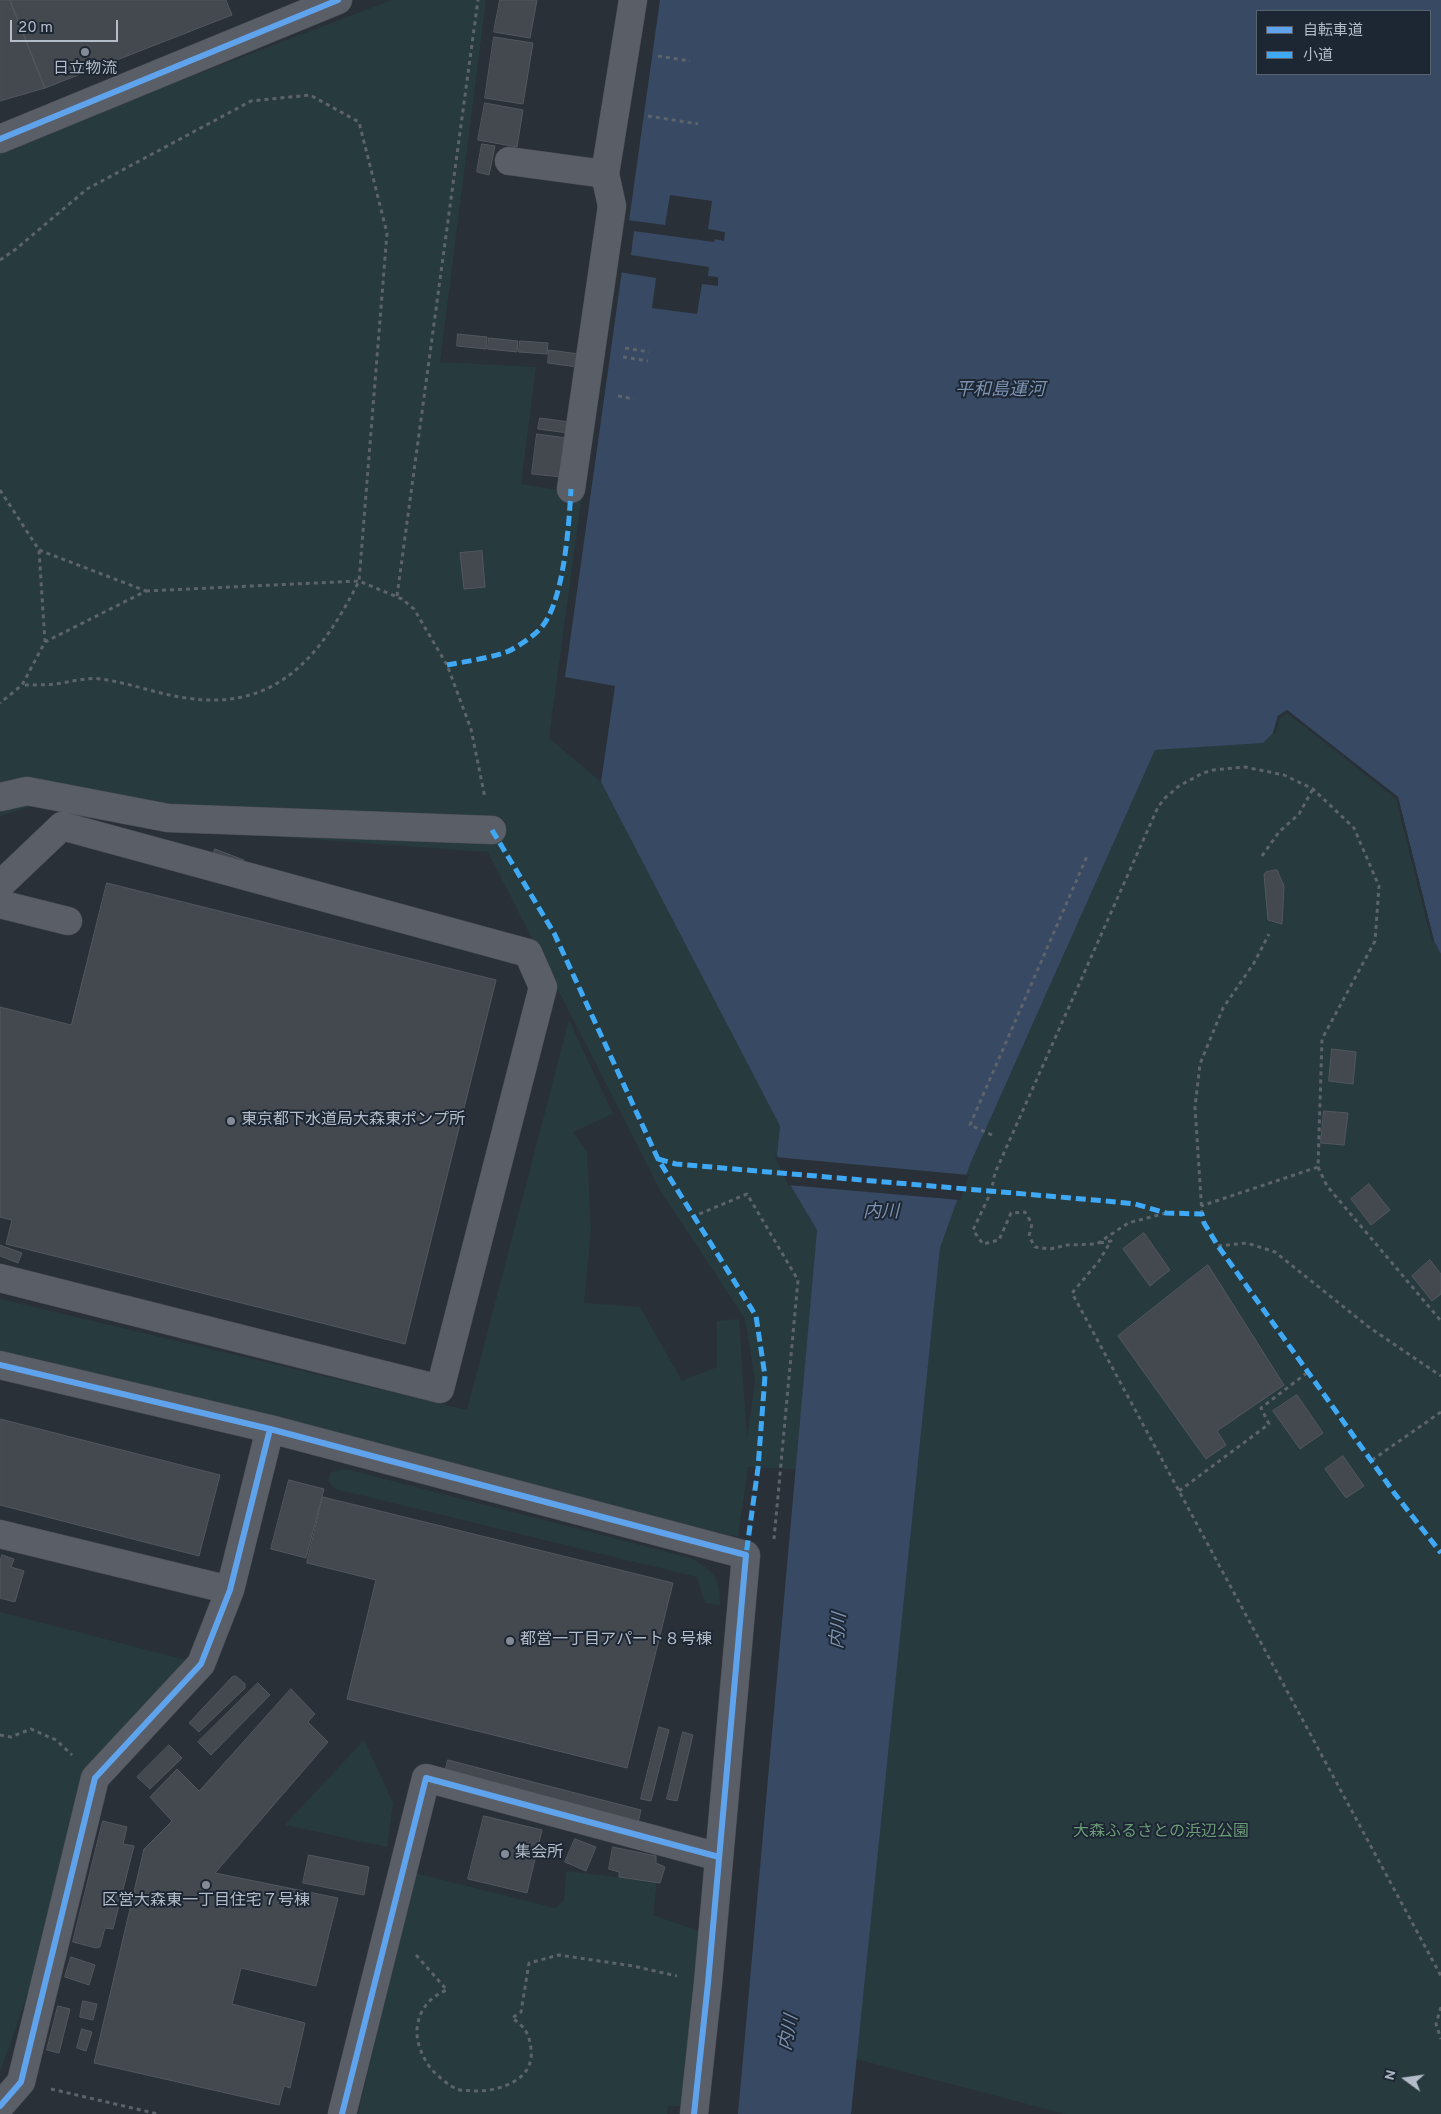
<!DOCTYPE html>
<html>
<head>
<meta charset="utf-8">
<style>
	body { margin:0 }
	#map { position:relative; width:1441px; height:2114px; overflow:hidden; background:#2a3038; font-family:Overpass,"Noto Sans JP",sans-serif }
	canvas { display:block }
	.legend { position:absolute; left:1256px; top:10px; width:175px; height:65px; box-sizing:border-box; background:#1d2633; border:1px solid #59626f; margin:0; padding:6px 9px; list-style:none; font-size:15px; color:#b4bcc9 }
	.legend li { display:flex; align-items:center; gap:10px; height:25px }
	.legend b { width:25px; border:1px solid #59626f }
	.north { position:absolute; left:1381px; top:2054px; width:50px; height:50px; -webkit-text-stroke:4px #1d2633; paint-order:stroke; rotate:284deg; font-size:14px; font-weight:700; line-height:20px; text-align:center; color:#b4bcc9 }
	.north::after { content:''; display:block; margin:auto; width:18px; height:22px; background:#b4bcc9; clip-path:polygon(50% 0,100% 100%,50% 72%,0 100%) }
	.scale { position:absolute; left:10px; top:20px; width:108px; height:22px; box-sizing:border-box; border:2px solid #b4bcc9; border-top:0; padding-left:6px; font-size:15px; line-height:18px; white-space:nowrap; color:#b4bcc9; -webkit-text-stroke:4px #1d2633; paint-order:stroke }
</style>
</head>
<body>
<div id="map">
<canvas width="1441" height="2114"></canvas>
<ul class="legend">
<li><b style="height:6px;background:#60a3ed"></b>自転車道</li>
<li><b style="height:6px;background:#3fa9f5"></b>小道</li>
</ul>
<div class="north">N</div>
<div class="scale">20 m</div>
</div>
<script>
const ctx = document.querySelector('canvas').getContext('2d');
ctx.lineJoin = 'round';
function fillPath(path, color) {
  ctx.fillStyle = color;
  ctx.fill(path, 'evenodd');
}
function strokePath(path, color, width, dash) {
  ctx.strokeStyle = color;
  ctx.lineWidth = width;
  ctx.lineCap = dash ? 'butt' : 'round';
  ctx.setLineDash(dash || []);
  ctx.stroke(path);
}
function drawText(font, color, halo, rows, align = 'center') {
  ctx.font = font + ' Overpass,"Noto Sans JP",sans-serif';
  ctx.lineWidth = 4;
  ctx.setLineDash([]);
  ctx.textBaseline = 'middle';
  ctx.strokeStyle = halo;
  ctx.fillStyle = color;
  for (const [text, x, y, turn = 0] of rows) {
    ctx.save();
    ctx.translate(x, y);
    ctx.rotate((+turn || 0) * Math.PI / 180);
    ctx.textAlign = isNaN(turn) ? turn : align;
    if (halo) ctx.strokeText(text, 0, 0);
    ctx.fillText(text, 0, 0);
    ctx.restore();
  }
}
fillPath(new Path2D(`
	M392 0H486L440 362 536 367 521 484 582 494 549 738 601 782 780 1126 777 1155 792 1188 817 1230 796 1469 748 1467 738 1537 0 1360V1299L467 1410 569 1020 613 1114 573 1132 587 1152 591 1231 584 1303 640 1307 682 1381 717 1367V1321L739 1319 747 1439 755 1381 745 1319 661 1192 488 852 171 829 45 802 0 816V149Z
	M1287 710 1398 797 1434 941 1441 954V2114H1065L856 2059 940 1248 971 1162 1155 750 1263 743 1278 716Z
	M346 1469 691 1558C713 1571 721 1578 720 1605L705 1603 697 1577 335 1489 328 1480 331 1472Z
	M0 1612 190 1661 82 1778 63 1895 0 2072Z
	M364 1740 393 1803 387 1847 285 1825Z
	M566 1871 657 1882 653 1915 701 1932 682 2106H668L667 2114H358L415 1873 555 1908 564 1901Z`), '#273a3e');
fillPath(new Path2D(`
	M660 0H1441V954L1434 941 1398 797 1287 710 1278 716 1273 733 1263 743 1155 750 971 1162 940 1248 851 2114H738L817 1230 792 1188 777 1155 780 1126 601 782 615 686 565 677ZM1257 11H1430V74H1257Z`), '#384963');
fillPath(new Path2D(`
	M670 195 712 201 708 229 725 232 724 241 715 239 714 242 634 231 631 255 709 267 708 276 718 277V286L702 284 697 314 652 308 656 278 619 272 627 220 665 225Z
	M1287 710 1398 797 1434 941 1432 943 1396 799 1287 713 1280 718 1275 734 1273 733 1278 716Z
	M775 1157 969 1175 960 1200 788 1185Z`), '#2a3038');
const building = new Path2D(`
	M0 0H10L45 88 0 101Z
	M10 0H226L232 15 45 88Z
	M500 0H537L530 38 494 32Z
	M494 37 533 43 523 104 485 98Z
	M485 103 523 110 517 147 478 140Z
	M482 144 495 146 489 175 477 172Z
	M458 334 487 337 486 349 457 346Z
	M489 338 518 341 517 352 488 349Z
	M520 341 548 343 547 354 519 352Z
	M549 350 579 354 577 367 548 363Z
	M540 418 569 422 568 433 538 429Z
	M537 434 567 438 562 477 532 474Z
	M482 551 485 587 464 589 460 553Z
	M215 849 244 860 240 871 211 861Z
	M1277 870 1284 886 1282 924 1268 920 1266 898 1264 874 1266 872Z
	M107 883 496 980 405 1344 6 1244 12 1220 0 1217V1007L71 1025Z
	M1332 1049 1356 1052 1353 1084 1329 1081Z
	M1324 1111 1348 1113 1344 1145 1321 1143Z
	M1369 1184 1390 1210 1371 1225 1351 1199Z
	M1144 1233 1170 1270 1150 1286 1123 1249Z
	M0 1245 22 1253 18 1263 0 1256Z
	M1430 1260 1441 1274V1294L1432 1301 1412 1276Z
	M1208 1265 1284 1385 1217 1431 1226 1445 1206 1459 1118 1336Z
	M1297 1395 1323 1433 1300 1449 1273 1411Z
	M0 1419 220 1475 199 1556 0 1505Z
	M1343 1456 1364 1486 1346 1498 1325 1469Z
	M289 1480 324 1489 306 1558 271 1549Z
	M323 1497 673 1583 627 1768 347 1699 376 1580 307 1563Z
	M2 1555 14 1559 11 1567 24 1571 15 1602 0 1598V1562Z
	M236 1676 245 1684V1688L199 1732 189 1723 232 1677Z
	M258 1683 270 1695 211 1755 198 1742Z
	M291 1689 315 1714 308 1722 328 1742 215 1873 338 1898 316 1986 241 1968 232 2004 305 2023 290 2088 284 2086 279 2105 94 2063 144 1849 172 1821 150 1797 177 1769 199 1791Z
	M659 1727 669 1730 651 1801 641 1799Z
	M683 1732 693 1735 677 1801 667 1799Z
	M169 1745 182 1758 150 1789 137 1777Z
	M448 1760 641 1810 638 1823 445 1772Z
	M484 1816 542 1830 527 1893 468 1879Z
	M103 1821 127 1827 123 1844 134 1846 113 1929 105 1928 100 1947 96 1948 73 1942Z
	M575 1839 596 1847 586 1871 565 1862Z
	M613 1847 656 1856V1863L665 1867 660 1883 619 1877V1872L609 1869Z
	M309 1855 369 1867 364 1895 303 1883Z
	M71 1957 95 1965 89 1985 65 1977Z
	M83 2001 97 2004 93 2020 80 2017Z
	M58 2006 70 2009 59 2053 47 2050Z
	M82 2029 92 2032 86 2051 77 2048Z`);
fillPath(building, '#444950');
strokePath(building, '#52575f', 1);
const minor = new Path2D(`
	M0 139 338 0
	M509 161 605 174
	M571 489 612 206 605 174 633 0
	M0 797 27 791 168 818 492 830
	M0 885 62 826 528 953 543 987 440 1389 0 1278
	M0 904 68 921
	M0 1365 270 1429 746 1555 708 1983 694 2114
	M0 1534 230 1590
	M0 2106 21 2082 95 1778 201 1664 230 1590 270 1429
	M342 2114 426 1778 719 1857`);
strokePath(minor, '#484c53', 29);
strokePath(new Path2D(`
	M658 56 690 61
	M648 116 698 124
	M0 260 16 249 87 189 251 101 310 95 359 122 387 233 359 581C322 654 278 712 186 698 157 694 130 683 101 679 86 677 71 682 56 684 45 685 33 685 22 685
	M625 348 649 352
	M623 357 648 361
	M618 396 634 399
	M0 490 39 550 45 642 22 685 0 703
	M39 550 146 591 45 642
	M146 591 359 581 402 599 414 609 447 665 471 729 485 798
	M397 596 478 0
	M1262 856 1279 832 1299 814 1313 789
	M992 1135 970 1125 1088 854
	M1318 1167 1327 1186 1441 1321
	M1166 1213 1128 1223 1097 1244 1067 1245 1050 1249 1035 1247 1029 1236 1032 1224 1025 1212 1011 1213 999 1240 983 1244 973 1230 991 1192 995 1173 1158 807 1165 798 1179 786 1203 773 1213 770 1245 767 1284 775 1313 789 1354 828 1379 886 1375 941 1322 1039 1318 1167 1201 1206
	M1202 1214 1195 1107 1200 1064 1223 1008 1254 963 1269 934
	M692 1217 747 1194 798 1280 774 1539
	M1100 1243 1111 1241 1099 1261 1072 1293 1441 1976
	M1218 1246 1247 1243 1275 1252 1370 1328 1441 1376
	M1372 1460 1441 1412
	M1179 1491 1269 1424 1261 1408 1308 1372
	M0 1735 11 1737 31 1729 56 1740 72 1755
	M416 1955 447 1990C429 1997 419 2010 417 2029 416 2045 425 2063 435 2073 442 2079 449 2086 457 2089 461 2091 467 2090 472 2091 498 2092 535 2081 531 2049 529 2033 525 2027 512 2018L521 2012 529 1963 559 1955 633 1966 677 1976
	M1441 2007 1436 2024 1441 2039
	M51 2089 158 2114`), '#5d636a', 3, [4, 4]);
strokePath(minor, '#5a5e66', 28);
strokePath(new Path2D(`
	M447 665C463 662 497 657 511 650 520 645 532 637 539 630 564 606 569 524 571 489
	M492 830 554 933 658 1159 756 1316 765 1376 758 1468 746 1555
	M658 1159 676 1164 1106 1201 1135 1204 1166 1213 1202 1214 1204 1223 1218 1246 1395 1494 1441 1553`), '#3fa9f5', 5, [10, 5]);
strokePath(new Path2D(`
	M0 139 338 0
	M0 1365 270 1429 746 1555 708 1983 694 2114
	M0 2106 21 2082 95 1778 201 1664 230 1590 270 1429
	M342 2114 426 1778 719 1857`), '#60a3ed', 6);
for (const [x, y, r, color] of [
	[85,52,5,"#848b96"],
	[231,1121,5,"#848b96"],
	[510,1641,5,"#848b96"],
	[505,1854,5,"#848b96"],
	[206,1885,5,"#848b96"]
]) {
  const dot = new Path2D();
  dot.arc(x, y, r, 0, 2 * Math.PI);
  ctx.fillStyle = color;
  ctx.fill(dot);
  strokePath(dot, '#1d2633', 2);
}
drawText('16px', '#b4bcc9', '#1d2633', [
	["日立物流",85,70,"center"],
	["東京都下水道局大森東ポンプ所",241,1121],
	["都営一丁目アパート８号棟",520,1641],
	["集会所",515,1854],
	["区営大森東一丁目住宅７号棟",206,1902,"center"]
], 'left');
drawText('16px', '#6b9a76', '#1d2633', [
	["大森ふるさとの浜辺公園",1161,1833]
]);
drawText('italic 18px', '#7c92b1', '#1d2633', [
	["平和島運河",1000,391],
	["内川",881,1213],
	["内川",840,1631,-85],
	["内川",790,2033,-79]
]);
</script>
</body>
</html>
